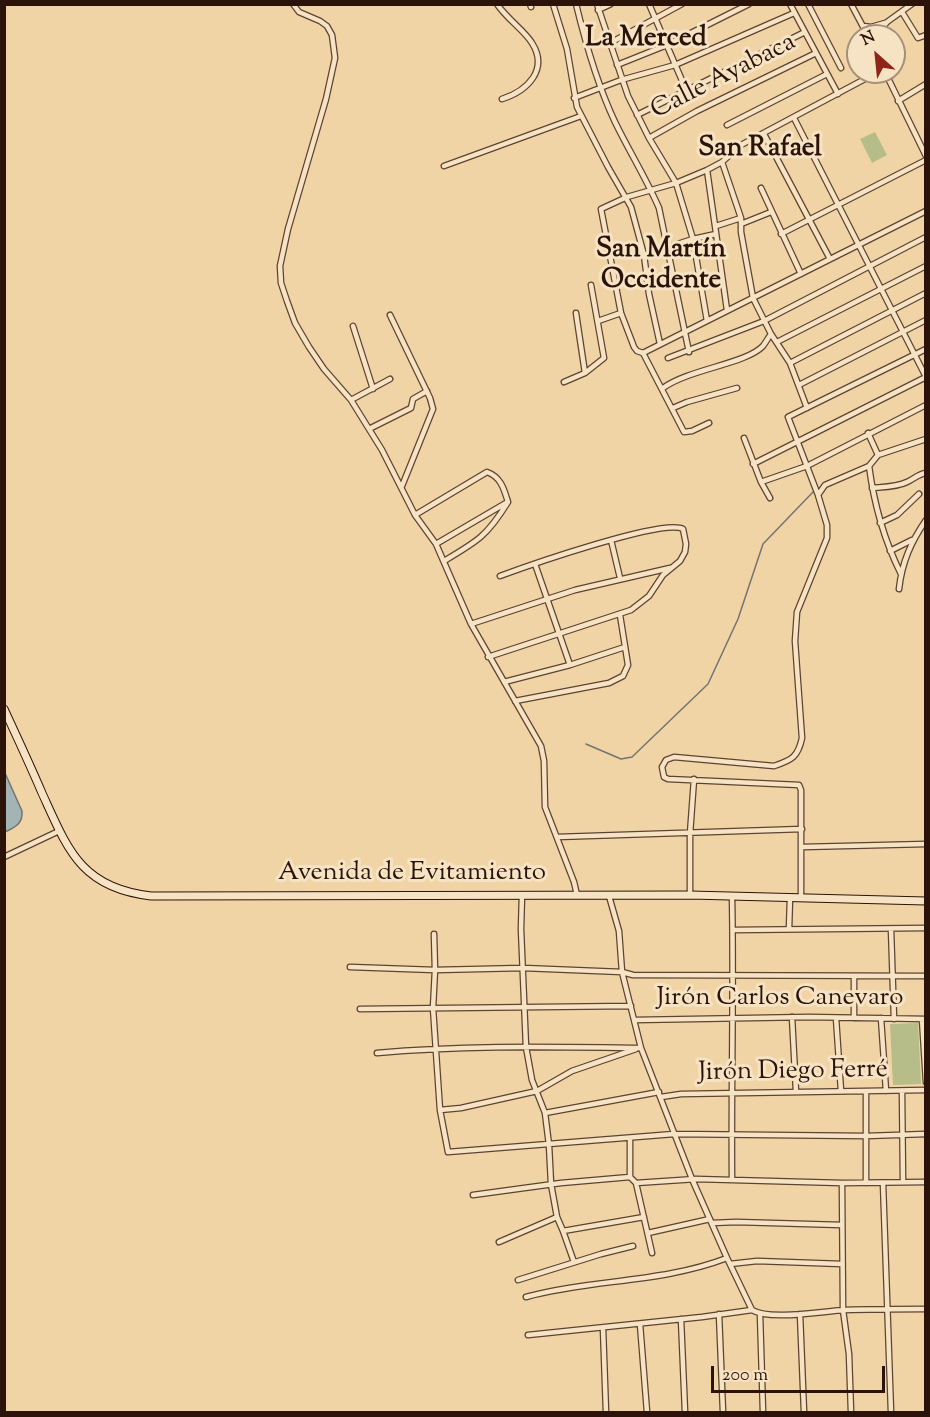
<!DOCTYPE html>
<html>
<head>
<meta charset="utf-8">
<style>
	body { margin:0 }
	#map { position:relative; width:930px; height:1417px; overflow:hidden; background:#f1d4a5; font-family:"Sorts Mill Goudy",serif }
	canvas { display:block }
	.frame { position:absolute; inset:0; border:6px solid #2c130a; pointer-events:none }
	.north { position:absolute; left:846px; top:24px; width:60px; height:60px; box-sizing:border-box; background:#f6e3c4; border:2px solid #a5907a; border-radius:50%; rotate:333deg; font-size:16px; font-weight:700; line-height:24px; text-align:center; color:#2c130a }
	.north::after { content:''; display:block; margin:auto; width:21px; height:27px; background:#8f2418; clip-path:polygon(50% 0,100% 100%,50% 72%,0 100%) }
	.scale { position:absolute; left:711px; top:1366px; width:174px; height:27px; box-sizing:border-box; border:3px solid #2c130a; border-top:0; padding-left:8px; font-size:18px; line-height:21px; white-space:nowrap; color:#2c130a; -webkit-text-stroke:4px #f6e3c4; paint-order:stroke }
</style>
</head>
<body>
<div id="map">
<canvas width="930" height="1417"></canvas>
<div class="frame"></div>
<div class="north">N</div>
<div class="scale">200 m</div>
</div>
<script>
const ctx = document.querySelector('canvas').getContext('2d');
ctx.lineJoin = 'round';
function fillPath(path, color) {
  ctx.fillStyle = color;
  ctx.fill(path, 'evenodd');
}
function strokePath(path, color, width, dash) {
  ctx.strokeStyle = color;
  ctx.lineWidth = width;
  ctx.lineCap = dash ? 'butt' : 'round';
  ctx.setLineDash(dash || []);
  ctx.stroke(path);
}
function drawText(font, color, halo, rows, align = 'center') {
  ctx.font = font + ' "Sorts Mill Goudy",serif';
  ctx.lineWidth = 6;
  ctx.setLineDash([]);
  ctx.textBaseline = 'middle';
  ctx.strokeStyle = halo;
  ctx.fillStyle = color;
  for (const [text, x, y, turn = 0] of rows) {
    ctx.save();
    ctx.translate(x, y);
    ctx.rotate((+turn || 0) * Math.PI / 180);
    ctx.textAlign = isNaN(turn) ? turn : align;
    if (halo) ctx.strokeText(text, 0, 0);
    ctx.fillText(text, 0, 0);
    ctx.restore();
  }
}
fillPath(new Path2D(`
	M875 132 887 155 872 163 860 139Z
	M918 1023 921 1084 893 1085 890 1024Z`), '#b7bd88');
const water = new Path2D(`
	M5 773 22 811C23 824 15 827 5 832Z`);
fillPath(water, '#a2b5b4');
strokePath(water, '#737470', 1.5);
strokePath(new Path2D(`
	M586 744 621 759 632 757 708 684 738 619 763 544 813 492`), '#737470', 1.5);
const street = new Path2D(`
	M293 4 299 12 320 21 327 26 332 35 335 58 326 99 288 229 280 266 281 283 287 301 295 323 309 347 324 369 351 400 382 450 415 515 436 544 471 624 541 746 544 761 545 807 574 882 577 895
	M497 4C506 18 525 31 532 43 549 70 527 91 502 99
	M530 4 531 7
	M553 4 567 49 577 107 608 167 631 207 644 255 649 294 660 344
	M576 4C586 45 597 84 615 122 629 151 646 178 659 208L689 352
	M597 4 628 96 649 138 676 183 693 239 707 321
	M649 4 687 92
	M790 4 838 94
	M808 4 841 68
	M851 4 868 36
	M598 10 611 4
	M902 12 918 38 926 35
	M863 26 871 27 885 23
	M875 36 887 22 912 4
	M610 43 682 4
	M617 65 667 45 749 4
	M885 72 926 156
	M574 98 621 80 675 65 794 13
	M898 101 926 84
	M637 115 805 32
	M794 118 926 377
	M727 125 827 74
	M764 134 830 259
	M649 138 697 111 816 53
	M722 162 741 218V232L753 298 771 334 790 363 807 408
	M444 166 581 116
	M707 170 727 310
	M761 188 801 274
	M741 224 771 212
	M716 226 741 218
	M781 234 926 160
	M644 255 693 239 716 234
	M576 313 585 373
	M390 315 430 398 433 409 402 486
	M598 321 621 313
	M353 326 373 389
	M777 342 926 266
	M643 353 637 351 634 347 621 313 601 209 627 197 676 183 707 170 722 162 741 145 878 72
	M643 353 926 211
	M643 353 684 432 692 431 709 423
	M668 358 764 321 926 237
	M790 363 926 293
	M564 382 585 373 604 358 591 285
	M799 385 926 320
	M663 388C689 369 746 364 763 346 766 342 768 338 771 334
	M351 400 390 379
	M673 408 687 402 737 388
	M369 429 411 408 413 399 427 391
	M868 433 878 455
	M744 438 761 482 770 498
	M753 464 926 377
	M869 466C874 504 884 540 901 574
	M761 482 807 466 926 405
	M872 488C883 487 897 487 907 482 914 479 918 474 926 473
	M818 495 788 417 926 349
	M415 515 487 472C501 477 504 489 508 502 487 536 478 541 444 561
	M880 523 897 515 919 494
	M611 540 620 578
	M436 544 506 503
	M890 551 912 540
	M535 564 570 665
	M899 589C902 562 911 542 926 520
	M471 624 575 590 670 568
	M488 657 631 610 649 596 663 575 680 561 685 552 686 544 683 529C664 518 527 566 500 576
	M504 682 570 665 625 647
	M515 701 609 683 623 676 628 665 620 615
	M557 837 802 829
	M803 847 926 844
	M4 857 59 831
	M690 895V834L694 779
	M609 896 619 931 622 972 641 1048 692 1179 727 1258 752 1310C770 1321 823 1311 845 1310 872 1309 899 1309 926 1309
	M801 898V790L799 785 668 779 664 777 662 767 666 760 674 757 774 766C792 760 798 757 802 738L795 641 797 612 827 538V525L818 495 825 485 869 466 878 455 926 439
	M789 929 790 898
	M891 929 894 1019
	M733 930 926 928
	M434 934 435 970 433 1008 440 1110 448 1152 674 1134 866 1136 926 1134
	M350 967 435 970 523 968 622 972 633 975 926 976
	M854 976V1018
	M360 1009 631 1006
	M792 1017 796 1092
	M836 1018 841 1091
	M881 1018 886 1091
	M922 1019 926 1082
	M635 1020 809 1017 926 1019
	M377 1053C465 1045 553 1047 641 1048
	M866 1091V1183
	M902 1091 903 1182
	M661 1097 681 1094 926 1090
	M440 1110 461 1108 537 1091 572 1071 636 1049
	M545 1113 659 1092
	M630 1138V1177
	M732 1180C731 1085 734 991 732 896
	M636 1183 652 1253
	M842 1183 843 1310 849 1354 851 1412
	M883 1183 891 1412
	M473 1195 561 1183 630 1177 636 1183 696 1179 842 1183 926 1182
	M557 1217 563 1231 574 1262
	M712 1223 736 1222 842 1225
	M563 1231 644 1217
	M648 1233 710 1219
	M499 1242 557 1217 551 1184 549 1145 545 1113 532 1080 526 1047 521 929 522 895
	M730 1264 757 1261 842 1264
	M518 1280 601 1254 633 1246
	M526 1297C592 1279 662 1283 727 1258
	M719 1314 723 1412
	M760 1314 763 1412
	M800 1314 804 1412
	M681 1319 685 1412
	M640 1324 647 1412
	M603 1328 606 1412
	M528 1335 702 1317 752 1310`);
const secondary = new Path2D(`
	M4 709C17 737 30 765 42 793 68 850 81 888 151 896L690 895 926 901`);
strokePath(street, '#5d4331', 7);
strokePath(secondary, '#2c130a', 9);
strokePath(street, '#f6e3c4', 4.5);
strokePath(secondary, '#f6e3c4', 7);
drawText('26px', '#2c130a', '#f6e3c4', [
	["Calle Ayabaca",724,78,-27],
	["Avenida de Evitamiento",412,875],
	["Jirón Carlos Canevaro",780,1000],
	["Jirón Diego Ferré",793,1073,-1]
]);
drawText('bold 27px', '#2c130a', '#f6e3c4', [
	["La Merced",646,40],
	["San Rafael",760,150],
	["San Martín",661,251],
	["Occidente",661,282]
]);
</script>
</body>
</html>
